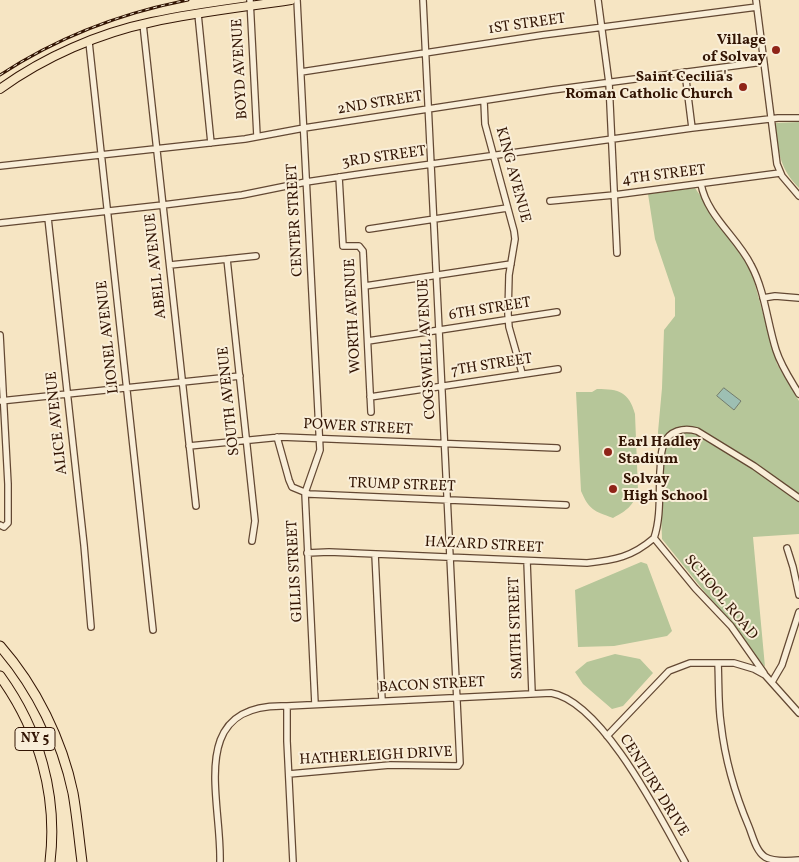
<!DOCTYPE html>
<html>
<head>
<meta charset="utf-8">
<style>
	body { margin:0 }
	canvas { display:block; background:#f6e5c3 }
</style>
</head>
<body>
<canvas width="799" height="862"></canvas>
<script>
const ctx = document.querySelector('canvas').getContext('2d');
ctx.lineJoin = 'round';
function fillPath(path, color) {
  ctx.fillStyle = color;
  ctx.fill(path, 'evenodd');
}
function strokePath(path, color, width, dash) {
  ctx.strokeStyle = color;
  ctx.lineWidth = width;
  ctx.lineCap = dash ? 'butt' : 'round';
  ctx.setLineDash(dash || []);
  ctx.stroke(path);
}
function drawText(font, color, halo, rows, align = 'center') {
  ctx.font = font + ' Vollkorn,serif';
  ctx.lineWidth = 4;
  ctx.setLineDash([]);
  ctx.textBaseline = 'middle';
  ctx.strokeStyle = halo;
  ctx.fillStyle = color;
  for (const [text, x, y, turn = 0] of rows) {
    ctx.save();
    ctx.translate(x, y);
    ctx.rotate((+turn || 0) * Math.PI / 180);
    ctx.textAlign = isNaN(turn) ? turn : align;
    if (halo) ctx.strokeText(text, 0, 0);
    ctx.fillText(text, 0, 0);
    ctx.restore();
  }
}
fillPath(new Path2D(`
	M799 122V188C778 167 779 150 774 123Z
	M695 188 751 270 777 364 799 401V534L753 537 765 667 662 539 658 432 662 388 664 330 675 316V298L655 239 648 194Z
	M597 389C619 389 629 392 635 414L638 490C633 507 627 510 613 518 594 511 589 510 581 491L576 392H592Z
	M641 562 647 564 672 631 667 636 614 646 578 647 575 590Z
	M615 654 640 659 653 673 623 706 612 709 583 684 575 672 587 662Z`), '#b6c699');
const water = new Path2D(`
	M724 388 741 401 734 410 717 396Z`);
fillPath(water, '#9dbfb3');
strokePath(water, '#727b6d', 1);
const minor = new Path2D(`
	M250 0 257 136
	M297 0 320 450 305 493 315 704
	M598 0 609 83 617 253
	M756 0 777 164 782 176 799 196
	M198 14 211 143
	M143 24 196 506
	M89 42 153 630
	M301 72 542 35 757 7
	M685 72 692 128
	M484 101 485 124 514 231 515 239 509 275 508 314 509 327 522 373
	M0 166 245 139 304 128 552 90 763 62
	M339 177 343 246H359L363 251 371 412
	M701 184C707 216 737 237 751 265 765 291 767 322 776 350 781 366 790 379 799 394
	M550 201 614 195 780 173
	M48 218 84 545 91 627
	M0 223 163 205 242 195 306 182 367 173 692 128 778 118H799
	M369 229 507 208
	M227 259 255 521 252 541
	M170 265 256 256
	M365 286 511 264
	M763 298 775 296 799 298
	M0 335 8 484V523L4 527 0 525
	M368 341 557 312
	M370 397 558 369
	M0 401 240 376
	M277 437 289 480 292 487 309 494 566 505
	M189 446 281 437 557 448
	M654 538C661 518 659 493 660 472 661 463 660 452 664 444 669 431 683 427 697 431L754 466 799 498
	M654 538 695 588 731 626 764 673
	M787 548 793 567 799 595
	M307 553 329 552 587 563C615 560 632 557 654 538
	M375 554 382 701
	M527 561 532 693
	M718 663C719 683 718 704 721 724 725 760 735 794 749 827 753 837 756 851 765 857 774 862 789 861 799 860
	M772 682 782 665 799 612
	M287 706V741L293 862
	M607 736 669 671 690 663H734L754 669 765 675 799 713
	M289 774 390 765 458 766 460 763 423 0
	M220 862C222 800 185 702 287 706L551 693C602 701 661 819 685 862`);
const major = new Path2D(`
	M0 89C44 57 99 33 152 22 198 12 245 7 291 0`);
const highway = new Path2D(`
	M0 646C36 687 62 740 73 793 77 816 79 839 82 862
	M0 676C39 730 58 795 50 862`);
strokePath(minor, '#634833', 8);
strokePath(major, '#321403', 10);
strokePath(highway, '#321403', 11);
strokePath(minor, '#f9eed8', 5.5);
strokePath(major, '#f6e5c3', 8);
strokePath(highway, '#f6e5c3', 9);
const rail = new Path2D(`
	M0 75C58 37 121 13 188 0`);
strokePath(rail, '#321403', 3);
strokePath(rail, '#f9eed8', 1, [4]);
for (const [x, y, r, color] of [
	[776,50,5,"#8f2418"],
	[743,87,5,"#8f2418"],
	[608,452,5,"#8f2418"],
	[613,489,5,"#8f2418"]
]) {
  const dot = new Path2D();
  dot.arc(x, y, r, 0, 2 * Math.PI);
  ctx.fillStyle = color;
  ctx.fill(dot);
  strokePath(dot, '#f9eed8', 2);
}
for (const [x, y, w] of [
	[35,739,40]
]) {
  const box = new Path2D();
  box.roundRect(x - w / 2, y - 11.5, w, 23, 4);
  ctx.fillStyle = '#f9eed8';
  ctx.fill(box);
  strokePath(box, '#321403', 1);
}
drawText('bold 14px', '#321403', null, [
	["NY 5",35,739]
]);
drawText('15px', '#321403', '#f9eed8', [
	["1ST STREET",527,25,-8],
	["BOYD AVENUE",241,69,-93],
	["2ND STREET",380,104,-9],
	["3RD STREET",384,158,-8],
	["KING AVENUE",512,175,75],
	["4TH STREET",664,176,-7],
	["CENTER STREET",296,220,-93],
	["ABELL AVENUE",157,266,-96],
	["6TH STREET",490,310,-9],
	["WORTH AVENUE",354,316,-93],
	["LIONEL AVENUE",109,337,-96],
	["COGSWELL AVENUE",428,349,-93],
	["7TH STREET",492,366,-9],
	["SOUTH AVENUE",230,401,-96],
	["ALICE AVENUE",58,423,-96],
	["POWER STREET",358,428,3],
	["TRUMP STREET",402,486,2],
	["HAZARD STREET",484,546,3],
	["GILLIS STREET",296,571,-93],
	["SCHOOL ROAD",720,598,50],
	["SMITH STREET",517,628,-92],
	["BACON STREET",432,686,-3],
	["HATHERLEIGH DRIVE",376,757,-3],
	["CENTURY DRIVE",653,786,58]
]);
drawText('bold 15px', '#321403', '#f9eed8', [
	["Village",766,41],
	["of Solvay",766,58],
	["Saint Cecilia's",733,78],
	["Roman Catholic Church",733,95],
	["Earl Hadley",618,443,"left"],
	["Stadium",618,460,"left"],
	["Solvay",623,480,"left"],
	["High School",623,497,"left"]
], 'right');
</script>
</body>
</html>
